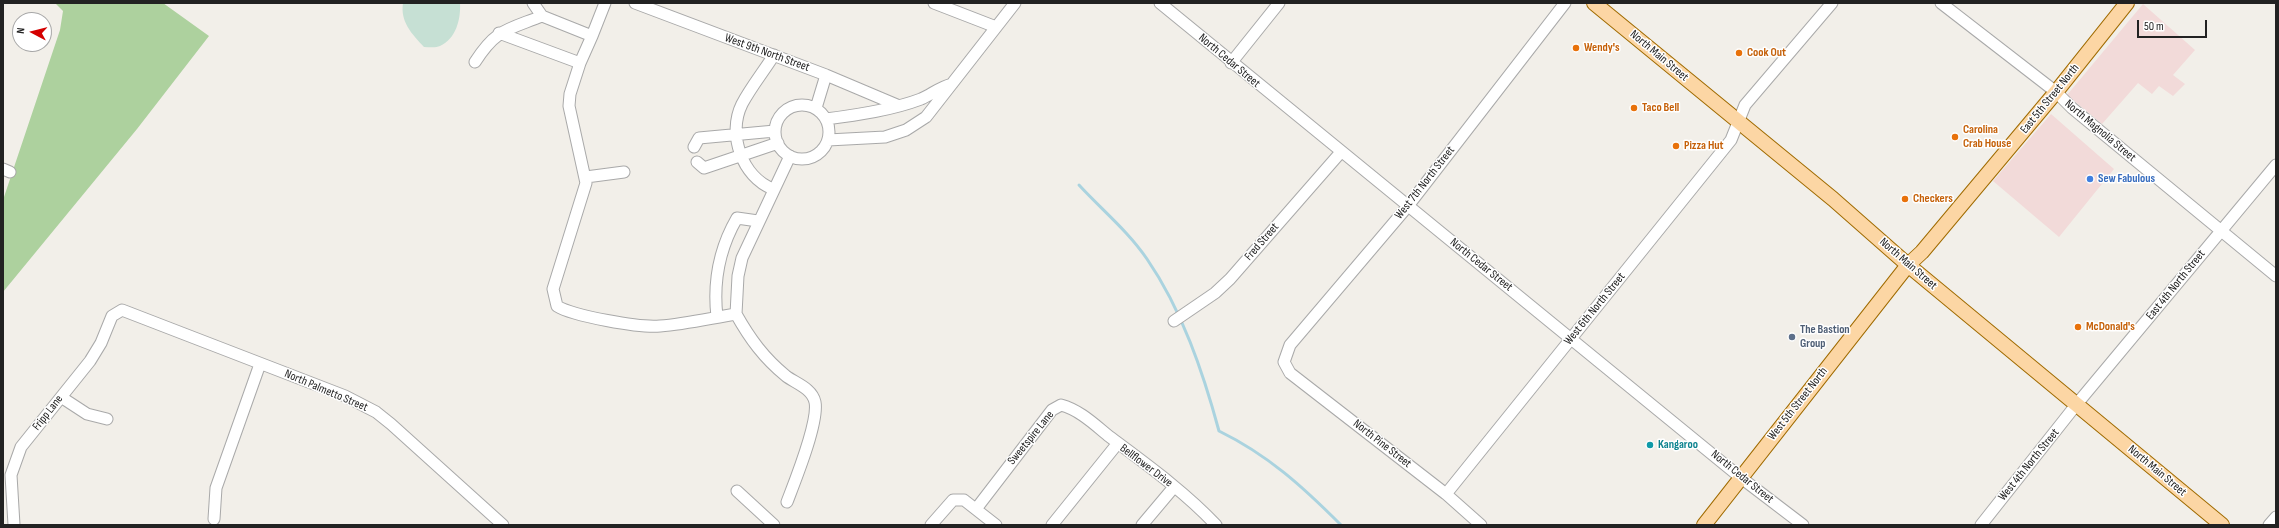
<!DOCTYPE html>
<html>
<head>
<meta charset="utf-8">
<style>
	body { margin:0 }
	#map { position:relative; width:2279px; height:528px; overflow:hidden; background:#f2efe9; font-family:"Sofia Sans Condensed",sans-serif }
	canvas { display:block }
	.frame { position:absolute; inset:0; border:4px solid #222; pointer-events:none }
	.north { position:absolute; left:12px; top:12px; width:40px; height:40px; box-sizing:border-box; background:#fff; border:1px solid #a7a7a7; border-radius:50%; rotate:277deg; font-size:11px; font-weight:700; line-height:16px; text-align:center; color:#222 }
	.north::after { content:''; display:block; margin:auto; width:14px; height:18px; background:#d40000; clip-path:polygon(50% 0,100% 100%,50% 72%,0 100%) }
	.scale { position:absolute; left:2137px; top:20px; width:70px; height:18px; box-sizing:border-box; border:2px solid #222; border-top:0; padding-left:5px; font-size:12px; line-height:14px; white-space:nowrap; color:#222; -webkit-text-stroke:3px #fff; paint-order:stroke }
</style>
</head>
<body>
<div id="map">
<canvas width="2279" height="528"></canvas>
<div class="frame"></div>
<div class="north">N</div>
<div class="scale">50 m</div>
</div>
<script>
const ctx = document.querySelector('canvas').getContext('2d');
ctx.lineJoin = 'round';
function fillPath(path, color) {
  ctx.fillStyle = color;
  ctx.fill(path, 'evenodd');
}
function strokePath(path, color, width, dash) {
  ctx.strokeStyle = color;
  ctx.lineWidth = width;
  ctx.lineCap = dash ? 'butt' : 'round';
  ctx.setLineDash(dash || []);
  ctx.stroke(path);
}
function drawText(font, color, halo, rows, align = 'center') {
  ctx.font = font + ' "Sofia Sans Condensed",sans-serif';
  ctx.lineWidth = 3;
  ctx.setLineDash([]);
  ctx.textBaseline = 'middle';
  ctx.strokeStyle = halo;
  ctx.fillStyle = color;
  for (const [text, x, y, turn = 0] of rows) {
    ctx.save();
    ctx.translate(x, y);
    ctx.rotate((+turn || 0) * Math.PI / 180);
    ctx.textAlign = isNaN(turn) ? turn : align;
    if (halo) ctx.strokeText(text, 0, 0);
    ctx.fillText(text, 0, 0);
    ctx.restore();
  }
}
fillPath(new Path2D(`
	M2143 4 2195 50 2173 75 2185 84 2173 96 2159 86 2152 94 2138 83 2102 124 2067 95Z
	M2051 114 2114 169 2059 237 1993 181Z`), '#f2dad9');
fillPath(new Path2D(`
	M55 3H163L209 36 137 129 3 292V200L60 30 63 11Z`), '#add19e');
fillPath(new Path2D(`
	M403 3H460C461 19 456 39 440 46 436 48 429 47 424 47 412 34 400 22 403 3Z`), '#c6e0d4');
strokePath(new Path2D(`
	M1079 185C1102 210 1128 231 1147 259 1182 310 1203 372 1219 431 1268 455 1302 486 1341 525`), '#aad3df', 3);
const minor = new Path2D(`
	M533 3 542 16 592 36 605 3
	M635 3 826 75 897 105
	M934 3 996 27
	M1160 3 1740 477 1803 525
	M1941 3 2056 92 2072 108 2276 276
	M499 33 580 63 592 36
	M475 62C496 29 507 30 542 16
	M580 63 570 94 569 106 586 183 553 289 557 306C573 316 640 328 660 326 685 324 711 318 736 314L738 276 742 258 790 156
	M1231 63 1279 3
	M775 132a27 27 0 1 1 54 0a27 27 0 1 1-54 0Z
	M816 108 826 75
	M826 119C858 115 892 110 921 99 932 94 940 87 952 84
	M828 140 885 137 906 130 926 117 1015 3
	M694 147 699 138 775 131
	M697 162 704 168 778 143
	M3 169 10 172
	M586 177 624 172
	M773 189C742 177 727 134 742 104 751 87 764 71 774 55
	M736 314C750 339 764 358 786 376 795 383 812 388 815 402 819 422 795 481 787 502
	M717 317C713 282 719 249 737 218L758 221
	M1174 321 1215 293 1230 279 1341 152
	M61 397 87 414 107 419
	M737 491 774 525
	M1446 494 1731 140 1745 105 1832 3
	M976 509 1052 410 1061 405C1080 410 1095 425 1110 437 1146 464 1185 492 1216 525
	M214 519 216 488 260 364
	M14 525 11 475 21 447 90 361 101 343 112 316 122 310 345 396 376 412 391 424 503 525
	M931 525 953 500H964L996 525
	M1052 525 1118 443
	M1142 525 1174 487
	M1481 525 1446 494 1290 373 1284 362 1290 345 1408 206 1565 3
	M1981 525 2076 405 2276 165
	M2269 525 2276 517`);
const major = new Path2D(`
	M1594 3 1833 199 1908 265 2222 525
	M1704 525 1908 265 1922 252 2056 92 2127 3`);
strokePath(minor, '#a9a9a9', 13);
strokePath(major, '#a06b00', 16);
strokePath(minor, '#fff', 11);
strokePath(major, '#fcd6a4', 14);
for (const [x, y, r, color] of [
	[1576,48,4,"#e8710a"],
	[1739,53,4,"#e8710a"],
	[1634,108,4,"#e8710a"],
	[1955,137,4,"#e8710a"],
	[1676,146,4,"#e8710a"],
	[2090,179,4,"#3f7fe0"],
	[1905,199,4,"#e8710a"],
	[2078,327,4,"#e8710a"],
	[1792,337,4,"#5c6f8a"],
	[1650,445,4,"#0f9aa8"]
]) {
  const dot = new Path2D();
  dot.arc(x, y, r, 0, 2 * Math.PI);
  ctx.fillStyle = color;
  ctx.fill(dot);
  strokePath(dot, '#fff', 1.5);
}
drawText('bold 12px', '#c56008', '#fff', [
	["Wendy's",1584,48],
	["Cook Out",1747,53],
	["Taco Bell",1642,108],
	["Carolina",1963,130],
	["Crab House",1963,144],
	["Pizza Hut",1684,146],
	["Checkers",1913,199],
	["McDonald's",2086,327]
], 'left');
drawText('12px', '#222', '#fff', [
	["West 9th North Street",767,53,20],
	["North Main Street",1659,56,40],
	["North Cedar Street",1229,61,40],
	["East 5th Street North",2050,99,-51],
	["North Magnolia Street",2100,131,40],
	["West 7th North Street",1425,183,-52],
	["Fred Street",1262,242,-49],
	["North Main Street",1908,264,41],
	["North Cedar Street",1481,265,39],
	["East 4th North Street",2176,285,-51],
	["West 6th North Street",1595,309,-51],
	["North Palmetto Street",326,391,23],
	["West 5th Street North",1798,404,-52],
	["Fripp Lane",48,413,-52],
	["Sweetspire Lane",1031,438,-51],
	["North Pine Street",1382,444,38],
	["West 4th North Street",2029,465,-51],
	["Bellflower Drive",1146,466,37],
	["North Main Street",2157,471,40],
	["North Cedar Street",1742,477,39]
]);
drawText('bold 12px', '#366cbe', '#fff', [
	["Sew Fabulous",2098,179]
], 'left');
drawText('bold 12px', '#4e5e75', '#fff', [
	["The Bastion",1800,330],
	["Group",1800,344]
], 'left');
drawText('bold 12px', '#0d838f', '#fff', [
	["Kangaroo",1658,445]
], 'left');
</script>
</body>
</html>
